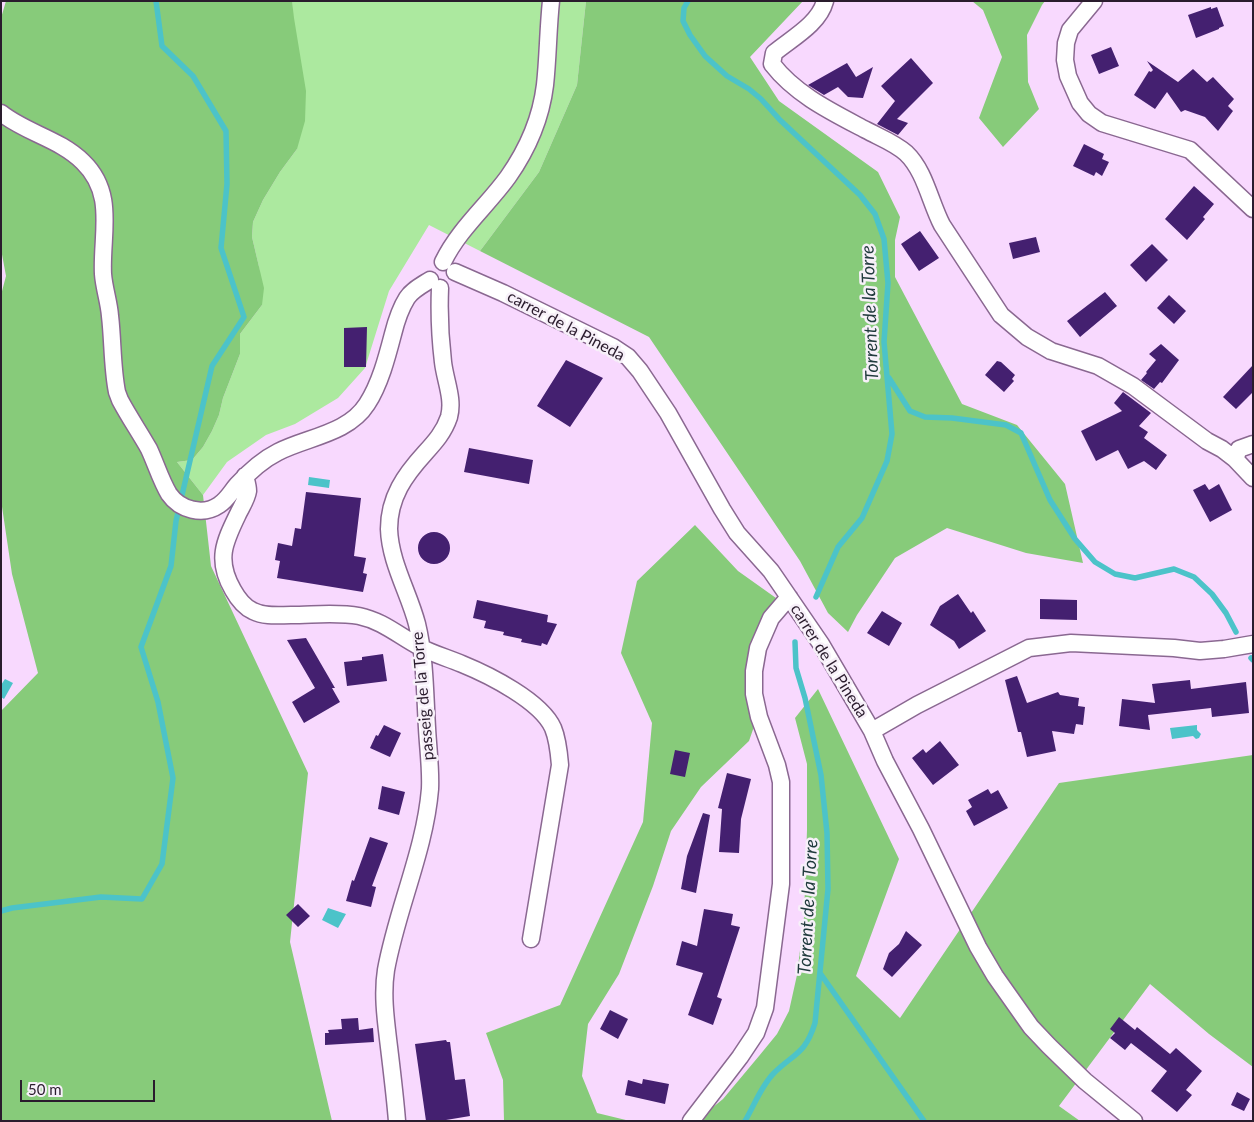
<!DOCTYPE html>
<html>
<head>
<meta charset="utf-8">
<style>
	body { margin:0 }
	#map { position:relative; width:1254px; height:1122px; overflow:hidden; background:#f8d9fe; font-family:Lato,sans-serif }
	canvas { display:block }
	.frame { position:absolute; inset:0; border:2px solid #2a1c2d; pointer-events:none }
	.scale { position:absolute; left:20px; top:1080px; width:135px; height:22px; box-sizing:border-box; border:2px solid #2a1c2d; border-top:0; padding-left:6px; font-size:15px; line-height:18px; white-space:nowrap; color:#2a1c2d; -webkit-text-stroke:4px #f7f0f9; paint-order:stroke }
</style>
</head>
<body>
<div id="map">
<canvas width="1254" height="1122"></canvas>
<div class="frame"></div>
<div class="scale">50 m</div>
</div>
<script>
const ctx = document.querySelector('canvas').getContext('2d');
ctx.lineJoin = 'round';
function fillPath(path, color) {
  ctx.fillStyle = color;
  ctx.fill(path, 'evenodd');
}
function strokePath(path, color, width, dash) {
  ctx.strokeStyle = color;
  ctx.lineWidth = width;
  ctx.lineCap = dash ? 'butt' : 'round';
  ctx.setLineDash(dash || []);
  ctx.stroke(path);
}
function drawText(font, color, halo, rows, align = 'center') {
  ctx.font = font + ' Lato,sans-serif';
  ctx.lineWidth = 5;
  ctx.setLineDash([]);
  ctx.textBaseline = 'middle';
  ctx.strokeStyle = halo;
  ctx.fillStyle = color;
  for (const [text, x, y, turn = 0] of rows) {
    ctx.save();
    ctx.translate(x, y);
    ctx.rotate((+turn || 0) * Math.PI / 180);
    ctx.textAlign = isNaN(turn) ? turn : align;
    if (halo) ctx.strokeText(text, 0, 0);
    ctx.fillText(text, 0, 0);
    ctx.restore();
  }
}
fillPath(new Path2D(`
	M292 1H586L577 85 539 172 480 251 429 225 389 291 365 368 338 398 295 424 266 435 227 462 203 495 177 462 192 460 203 447 212 431 219 415 223 398 240 354V334L262 305 259 267 252 237 253 222 263 200 280 172 297 149Z`), '#ace99f');
fillPath(new Path2D(`
	M6 1H292L294 18 306 91 305 121 297 149 280 172 263 200 253 222 252 237 264 288 262 305 240 334V354L223 398 219 415 212 431 203 447 192 460 177 462 203 495 211 566 308 773 290 942 332 1121H1V711L38 673 12 574 1 500V295L6 276 1 249V18Z
	M586 1H803L750 57 779 101 878 172 900 217 895 240V277L962 404 1017 425 1065 484 1083 563 1026 553 947 528 895 558 857 615 848 632 828 613 800 561 649 337 480 251 539 172 577 85Z
	M972 1H1045L1042 5 1027 35 1028 82 1039 109 1003 147 979 118 1002 57 983 10Z
	M695 525 738 571 776 598 760 621 746 682 758 715 749 741 701 787 671 831 653 886 619 974 588 1024 582 1076 597 1113 630 1121H504L503 1080 486 1033 560 1005 643 822 652 723 621 653 637 581Z
	M818 689 899 859 856 976 900 1018 1059 783 1253 755V1067L1209 1034 1150 984 1059 1106 1080 1121H696L723 1099 759 1056 777 1034 789 1011 797 975 804 917 807 830V764L795 718Z`), '#87cb7a');
fillPath(new Path2D(`
	M309 477 330 480 329 488 308 485Z
	M5 679 13 683 4 699 1 697V685Z
	M1197 725V730L1201 734 1199 738 1196 739 1193 736 1172 739 1170 728Z
	M328 908 346 914 338 928 322 920Z`), '#4cc3c9');
strokePath(new Path2D(`
	M688 1 684 8 683 21 690 35 705 56 727 76 749 89 761 99 780 120 860 195 875 214 884 239 888 283 884 342 892 434 887 461 862 518 838 547 816 597
	M889 378 910 411 925 417 952 418 1006 425 1021 433 1050 500 1075 539 1095 562 1115 574 1135 578 1174 569 1194 577 1212 594 1226 613 1236 632
	M1251 658 1253 660
	M1 911 12 908 101 897 142 899 162 864 173 778 158 702 141 647 171 566 176 521 212 366 244 317 221 248 227 184 226 131 193 76 162 46 156 1
	M820 973 924 1121
	M745 1121C754 1106 761 1086 774 1073 794 1053 805 1055 815 1023L828 889 827 833 821 775 805 698 796 668 795 642`), '#4cc3c9', 5.5);
fillPath(new Path2D(`
	M1211 7V9L1217 7 1224 26 1219 28V29L1196 38 1188 15Z
	M1111 47 1119 66 1099 74 1091 55Z
	M911 58 933 83 897 119 908 123 898 135 877 124 895 101 881 86Z
	M1147 61 1178 82 1193 69 1207 82 1213 77 1234 99 1228 106 1233 111 1218 131 1205 117 1185 110 1181 112 1167 92 1155 109 1134 95 1149 71 1151 72 1153 70Z
	M847 63 856 77 873 67 863 98 848 97 838 87 824 95 808 85Z
	M1084 144 1104 154 1102 159 1109 162 1102 176 1096 172 1094 176 1073 166Z
	M1194 186 1214 204 1203 217 1205 219 1187 240 1165 219Z
	M920 231 939 258 919 271 901 244Z
	M1036 237 1040 252 1013 259 1009 243Z
	M1152 244 1168 260 1146 282 1130 265Z
	M1105 292 1117 306 1080 337 1067 321Z
	M1169 295 1186 311 1174 324 1157 308Z
	M367 327 366 367H344V328Z
	M1161 344 1179 360 1162 383 1160 382 1154 389 1141 380 1147 373 1146 372 1156 360 1149 354Z
	M566 360 603 378 570 427 537 406Z
	M997 361 1001 362 1015 375 1012 379 1014 381 1004 392 985 375Z
	M1253 365V392L1236 409 1223 397Z
	M1123 392 1151 413 1139 426 1148 432 1144 438 1167 455 1156 470 1144 461 1128 469 1118 450 1096 461 1081 431 1122 411 1114 403Z
	M469 448 533 460 529 484 464 472Z
	M1205 484 1209 490 1219 484 1232 510 1210 522 1193 490Z
	M306 492 361 498 354 556 366 558 363 573 367 574 363 592 277 578 280 561 275 560 278 543 292 546 295 528 301 529Z
	M418 548a16 16 0 1 1 32 0a16 16 0 1 1-32 0Z
	M958 594 971 613 973 611 986 631 959 649 954 641 930 625 940 606Z
	M1040 599 1077 600V620L1040 619Z
	M477 600 548 615 547 622 557 624 547 645 542 643 541 646 521 642 522 639 503 635 504 632 484 628 486 621 473 618Z
	M882 611 902 623 889 646 867 633Z
	M306 638 335 688H332L340 702 304 723 292 702 315 688 287 640Z
	M383 654 387 681 347 686 344 662 362 660V657Z
	M1017 676 1027 703 1058 692 1060 695 1079 698 1078 706 1085 707 1083 725 1076 724 1074 734 1052 731 1056 751 1027 757 1021 732H1018L1005 680Z
	M1190 680 1191 689 1246 682 1249 713 1212 717 1211 708 1148 715 1150 730 1119 726 1122 699 1155 703 1152 684Z
	M384 725 401 733 390 757 370 748 376 735 378 736Z
	M940 741 959 765 933 785 912 758 923 749 926 753Z
	M675 750 690 753 685 777 670 774Z
	M727 773 751 779 741 819 739 853 719 852 722 809 718 808Z
	M382 786 405 792 399 815 378 809Z
	M988 789 991 794 998 790 1008 808 974 826 966 811 972 807 968 800Z
	M703 813 710 815 696 893 681 889 687 856Z
	M370 837 388 843 372 886 376 887 371 907 346 901 352 880 354 881Z
	M298 904 310 916 298 927 286 915Z
	M704 909 733 914 731 925 740 927 717 997 722 999 713 1025 688 1015 703 973 676 965 682 941 697 946Z
	M906 931 922 945 892 977 883 969 889 953 899 944Z
	M610 1010 628 1019 618 1039 600 1029Z
	M1119 1017 1135 1030 1137 1027 1170 1054 1176 1048 1202 1071 1186 1090 1192 1095 1177 1112 1151 1091 1167 1071 1131 1043 1125 1050 1110 1038 1115 1033 1110 1029Z
	M358 1018 359 1030 373 1028 374 1042 325 1045V1033H329L328 1030 342 1029 341 1019Z
	M446 1040 447 1042H450L455 1080 465 1079 470 1116 440 1121H426L415 1044Z
	M643 1079 669 1084 665 1104 625 1095 628 1080 642 1084Z
	M1237 1092 1250 1099 1244 1111 1231 1105Z`), '#442070');
const minor = new Path2D(`
	M825 1C819 24 792 38 774 53L772 64C796 95 832 112 866 130 879 137 895 143 906 153 925 171 930 202 942 225L1001 315 1027 337 1051 351 1098 366 1133 386 1207 441 1222 449 1235 459 1253 478
	M1094 1 1070 30 1066 43 1065 60 1068 76 1080 103 1089 114 1102 123 1190 150 1253 209
	M1 113C26 133 60 139 83 162 116 194 101 234 103 274 104 288 109 302 110 316 113 341 112 367 117 392L120 400C129 417 140 433 149 449 156 464 161 481 169 494 180 510 203 516 219 505 227 500 231 492 237 485 249 472 262 460 278 452 307 437 348 434 367 404 380 384 387 357 393 334 396 322 400 309 407 298 412 290 422 285 430 280
	M443 262C459 229 487 206 508 177 527 150 541 118 545 85 548 58 548 29 551 1
	M455 272 503 293 613 347 628 357 640 371 668 413 722 509 737 533 771 571 821 644 872 731 885 761 921 829 978 947 995 976 1031 1027 1049 1046 1085 1081 1134 1121
	M1235 459 1239 449 1253 444
	M245 476C246 480 248 486 248 491 247 498 242 506 239 512 225 541 215 559 233 590 238 599 244 607 253 611 265 617 279 615 291 615 313 615 337 612 359 616 383 621 399 636 420 647 433 654 448 658 462 664 489 675 541 701 553 728 558 740 559 753 560 765L531 939
	M872 731 917 705 1029 648 1071 643 1174 648 1200 651 1224 649 1253 644
	M397 1121C395 1096 392 1072 389 1047 386 1022 382 995 386 970 397 909 425 850 430 789 431 769 428 748 427 728 425 694 425 657 417 624 409 593 390 562 389 529 389 497 405 475 425 453 435 442 444 432 449 417 454 399 445 380 443 362 440 337 439 312 440 288
	M691 1121 740 1057 756 1033 765 1008 781 884V782L777 765 759 717 754 694V671L758 648 771 618 789 597`);
strokePath(minor, '#8a6891', 19);
strokePath(minor, '#fff', 16);
drawText('16px', '#2a1c2d', '#f7f0f9', [
	["carrer de la Pineda",566,326,28],
	["carrer de la Pineda",829,661,58],
	["passeig de la Torre",423,696,-95]
]);
drawText('italic 18px', '#213b3d', '#f7f0f9', [
	["Torrent de la Torre",870,313,-92],
	["Torrent de la Torre",808,907,-87]
]);
</script>
</body>
</html>
